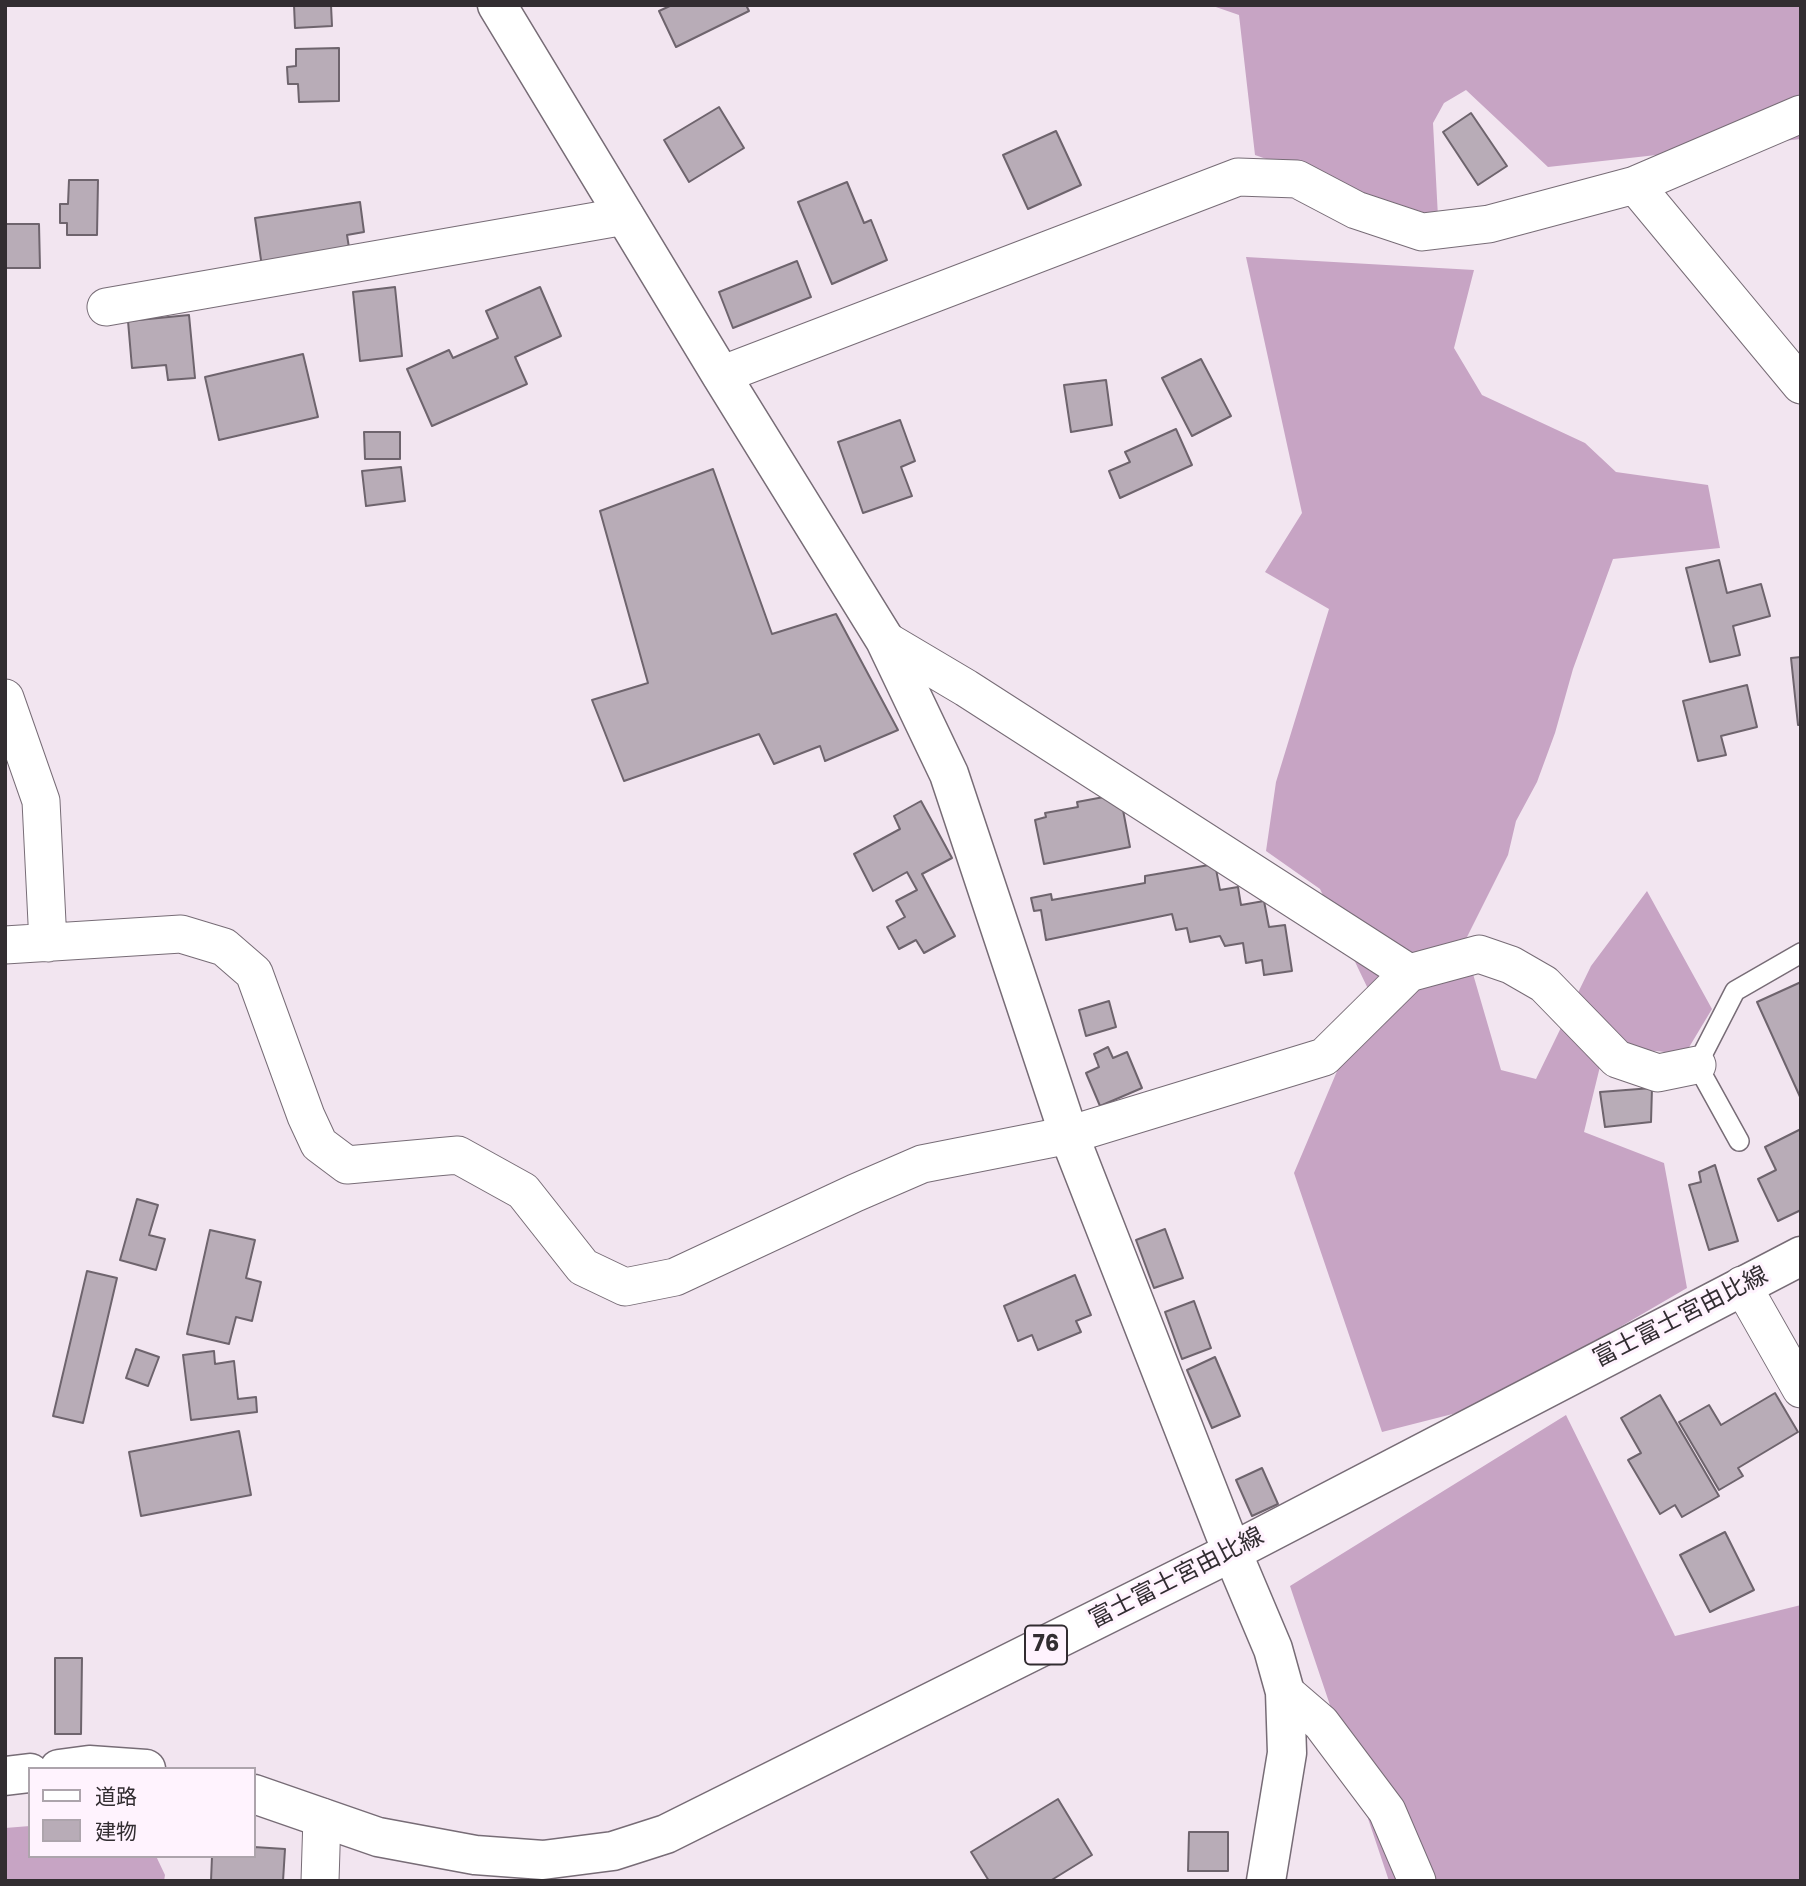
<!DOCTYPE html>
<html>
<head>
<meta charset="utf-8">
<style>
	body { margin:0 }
	#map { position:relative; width:1806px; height:1886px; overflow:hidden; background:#f2e5f0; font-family:Poppins,"Noto Sans JP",sans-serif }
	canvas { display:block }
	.frame { position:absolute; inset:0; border:7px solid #322d31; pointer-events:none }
	.legend { position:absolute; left:28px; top:1767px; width:228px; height:91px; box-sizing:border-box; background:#fff3fe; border:2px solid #ada4ac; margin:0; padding:9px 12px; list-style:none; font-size:21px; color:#322d31 }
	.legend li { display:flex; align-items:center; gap:14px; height:35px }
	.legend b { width:35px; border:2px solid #ada4ac }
</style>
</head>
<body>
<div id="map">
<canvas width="1806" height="1886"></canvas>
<div class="frame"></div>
<ul class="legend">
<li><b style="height:9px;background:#fff"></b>道路</li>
<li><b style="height:19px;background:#b8acb7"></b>建物</li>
</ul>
</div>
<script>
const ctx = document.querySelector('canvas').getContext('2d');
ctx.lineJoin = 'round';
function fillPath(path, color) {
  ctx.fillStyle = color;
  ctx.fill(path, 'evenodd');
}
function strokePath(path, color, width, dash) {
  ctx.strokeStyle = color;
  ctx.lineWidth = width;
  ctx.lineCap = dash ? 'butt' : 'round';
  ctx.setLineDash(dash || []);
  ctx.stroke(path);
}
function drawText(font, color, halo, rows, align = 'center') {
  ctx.font = font + ' Poppins,"Noto Sans JP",sans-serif';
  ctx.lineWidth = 6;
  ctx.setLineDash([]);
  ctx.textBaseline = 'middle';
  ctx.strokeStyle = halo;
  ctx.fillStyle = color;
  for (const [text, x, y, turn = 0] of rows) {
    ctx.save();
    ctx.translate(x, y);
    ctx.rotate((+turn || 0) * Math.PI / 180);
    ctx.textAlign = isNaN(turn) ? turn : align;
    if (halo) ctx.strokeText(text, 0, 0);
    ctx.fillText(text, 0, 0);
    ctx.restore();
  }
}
fillPath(new Path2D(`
	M1210 5H1801V139L1548 167 1466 90 1444 103 1433 123 1438 217 1369 195 1255 155 1239 15Z
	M1246 257 1474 270 1454 348 1482 395 1585 443 1616 472 1708 485 1720 548 1613 559 1573 669 1555 733 1537 782 1516 821 1508 855 1464 943 1501 1070 1536 1079 1591 966 1647 891 1712 1009 1685 1054 1605 1046 1584 1132 1664 1163 1687 1288 1484 1406 1382 1432 1294 1173 1370 993 1320 889 1266 851 1276 782 1329 609 1265 572 1302 513Z
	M1566 1415 1675 1636 1801 1605V1881H1389L1290 1586Z
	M30 1826V1856H156L165 1875 164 1881H5V1828Z`), '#c7a4c4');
const building = new Path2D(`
	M294 5H331L332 26 295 28Z
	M672 5H746L749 11 676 47 659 11Z
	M339 48V101L299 102 298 84H288L287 67 296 66V49Z
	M719 107 744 148 689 182 664 140Z
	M1471 113 1507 166 1478 185 1443 132Z
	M1056 131 1081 185 1028 209 1003 155Z
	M69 180H98L97 235H67V223H60V204H68Z
	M847 182 864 223 871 220 887 260 832 284 798 202Z
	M360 202 364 232 347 235 350 254 262 267 255 218Z
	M5 224H39L40 268H5Z
	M797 261 811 297 733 328 719 292Z
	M395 287 402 356 360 361 353 292Z
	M540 287 561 336 515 357 527 384 432 426 407 369 449 350 453 358 498 338 486 311Z
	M189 315 195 378 168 380 166 365 132 368 128 321Z
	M303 354 318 417 219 440 205 377Z
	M1201 359 1231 416 1192 436 1162 378Z
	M1106 380 1112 425 1071 432 1064 385Z
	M900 420 915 461 901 467 912 496 863 513 838 442Z
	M1176 429 1192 465 1120 498 1109 471 1130 462 1125 452Z
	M364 432H400V459H365Z
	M401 467 405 501 366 506 362 471Z
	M713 469 772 634 836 614 898 730 825 761 820 746 774 764 759 734 624 781 592 700 648 683 600 511Z
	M1719 560 1727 593 1761 584 1770 616 1733 626 1740 655 1710 662 1686 568Z
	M1801 657V725H1798L1791 658Z
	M1747 685 1757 727 1721 736 1726 755 1698 761 1683 701Z
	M1120 794 1130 847 1044 864 1035 820 1046 817 1045 813 1078 807 1077 802Z
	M921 801 952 858 922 874 955 936 924 953 916 940 899 949 887 927 905 917 896 901 917 890 907 872 873 891 854 854 900 829 894 816Z
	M1215 864 1220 890 1238 887 1241 905 1264 901 1269 927 1285 925 1292 971 1264 975 1262 960 1246 963 1243 943 1225 946 1220 936 1190 942 1187 928 1176 930 1172 914 1046 940 1041 910 1034 911 1031 898 1051 894 1052 900 1145 883V876Z
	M1801 982V1099L1757 1002Z
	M1109 1001 1116 1027 1086 1036 1079 1010Z
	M1108 1047 1113 1058 1127 1052 1142 1088 1100 1106 1086 1073 1099 1067 1094 1054Z
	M1652 1088 1651 1122 1605 1127 1600 1092Z
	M1801 1129V1210L1778 1221 1758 1179 1776 1170 1765 1147Z
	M1715 1165 1738 1241 1709 1250 1689 1185 1701 1182 1699 1172Z
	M137 1199 158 1205 149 1235 165 1239 156 1270 120 1260Z
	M1165 1229 1183 1278 1154 1288 1136 1240Z
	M210 1230 255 1240 246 1278 261 1282 252 1321 236 1317 229 1344 187 1334Z
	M87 1271 117 1278 83 1423 53 1416Z
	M1075 1275 1091 1315 1076 1321 1081 1332 1038 1350 1032 1335 1018 1341 1004 1306Z
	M1194 1301 1211 1348 1182 1359 1165 1312Z
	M136 1349 159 1357 148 1386 126 1378Z
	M214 1351 215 1364 234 1361 238 1399 256 1397 257 1412 191 1420 183 1355Z
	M1215 1357 1240 1416 1212 1428 1187 1370Z
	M1775 1393 1798 1432 1738 1468 1743 1476 1719 1490 1679 1422 1709 1405 1721 1425Z
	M1660 1395 1719 1496 1682 1517 1675 1505 1660 1514 1628 1460 1641 1453 1621 1418Z
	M239 1431 251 1495 141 1516 129 1452Z
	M1262 1468 1278 1504 1252 1516 1236 1480Z
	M1725 1532 1754 1590 1710 1612 1680 1555Z
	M55 1658H82L81 1734H55Z
	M1058 1799 1092 1855 1050 1881H989L971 1852Z
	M1189 1832H1228V1871H1188Z
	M254 1847 285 1849 283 1881H211L212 1856H254Z`);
fillPath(building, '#b8acb7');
strokePath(building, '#6e646d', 2);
const service = new Path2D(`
	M1739 1141 1697 1065 1735 991 1801 953`);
const minor = new Path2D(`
	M1635 185 1801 385
	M106 307 625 216
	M721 375 1238 177 1297 179 1356 210 1422 232 1489 224 1635 185 1801 114
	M885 640 966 688 1409 973
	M5 698 41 801 48 943
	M5 945 181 934 224 947 254 973 306 1116 319 1144 347 1165 458 1155 523 1191 583 1267 625 1287 675 1277 855 1193 922 1164 1069 1135 1324 1057 1409 973 1479 954 1511 965 1544 984 1617 1059 1658 1073 1697 1065
	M1742 1285 1801 1389
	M1285 1692 1321 1723 1387 1811 1417 1881
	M320 1881 322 1817`);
const tertiary = new Path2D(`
	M497 5 721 375 885 640 949 774 1069 1135 1232 1552 1273 1649 1285 1692 1287 1753 1266 1881`);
const primary = new Path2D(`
	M59 1769 89 1765 146 1769
	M5 1776 30 1773
	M254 1794 378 1837 475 1855 543 1860 613 1851 666 1834 1232 1552 1801 1256`);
strokePath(service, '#776c76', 22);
strokePath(minor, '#776c76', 39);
strokePath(tertiary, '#776c76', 41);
strokePath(primary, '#776c76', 41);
strokePath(service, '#fff', 19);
strokePath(minor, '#fff', 37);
strokePath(tertiary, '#fff', 38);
strokePath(primary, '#fff', 38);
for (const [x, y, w] of [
	[1046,1645,42]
]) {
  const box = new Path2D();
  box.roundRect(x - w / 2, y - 19.5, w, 39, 5);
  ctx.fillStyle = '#fff3fe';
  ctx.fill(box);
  strokePath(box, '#322d31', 2);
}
drawText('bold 23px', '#322d31', null, [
	["76",1046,1645]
]);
drawText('24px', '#322d31', '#fff3fe', [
	["富士富士宮由比線",1681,1318,-27],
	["富士富士宮由比線",1177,1579,-27]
]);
</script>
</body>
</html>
